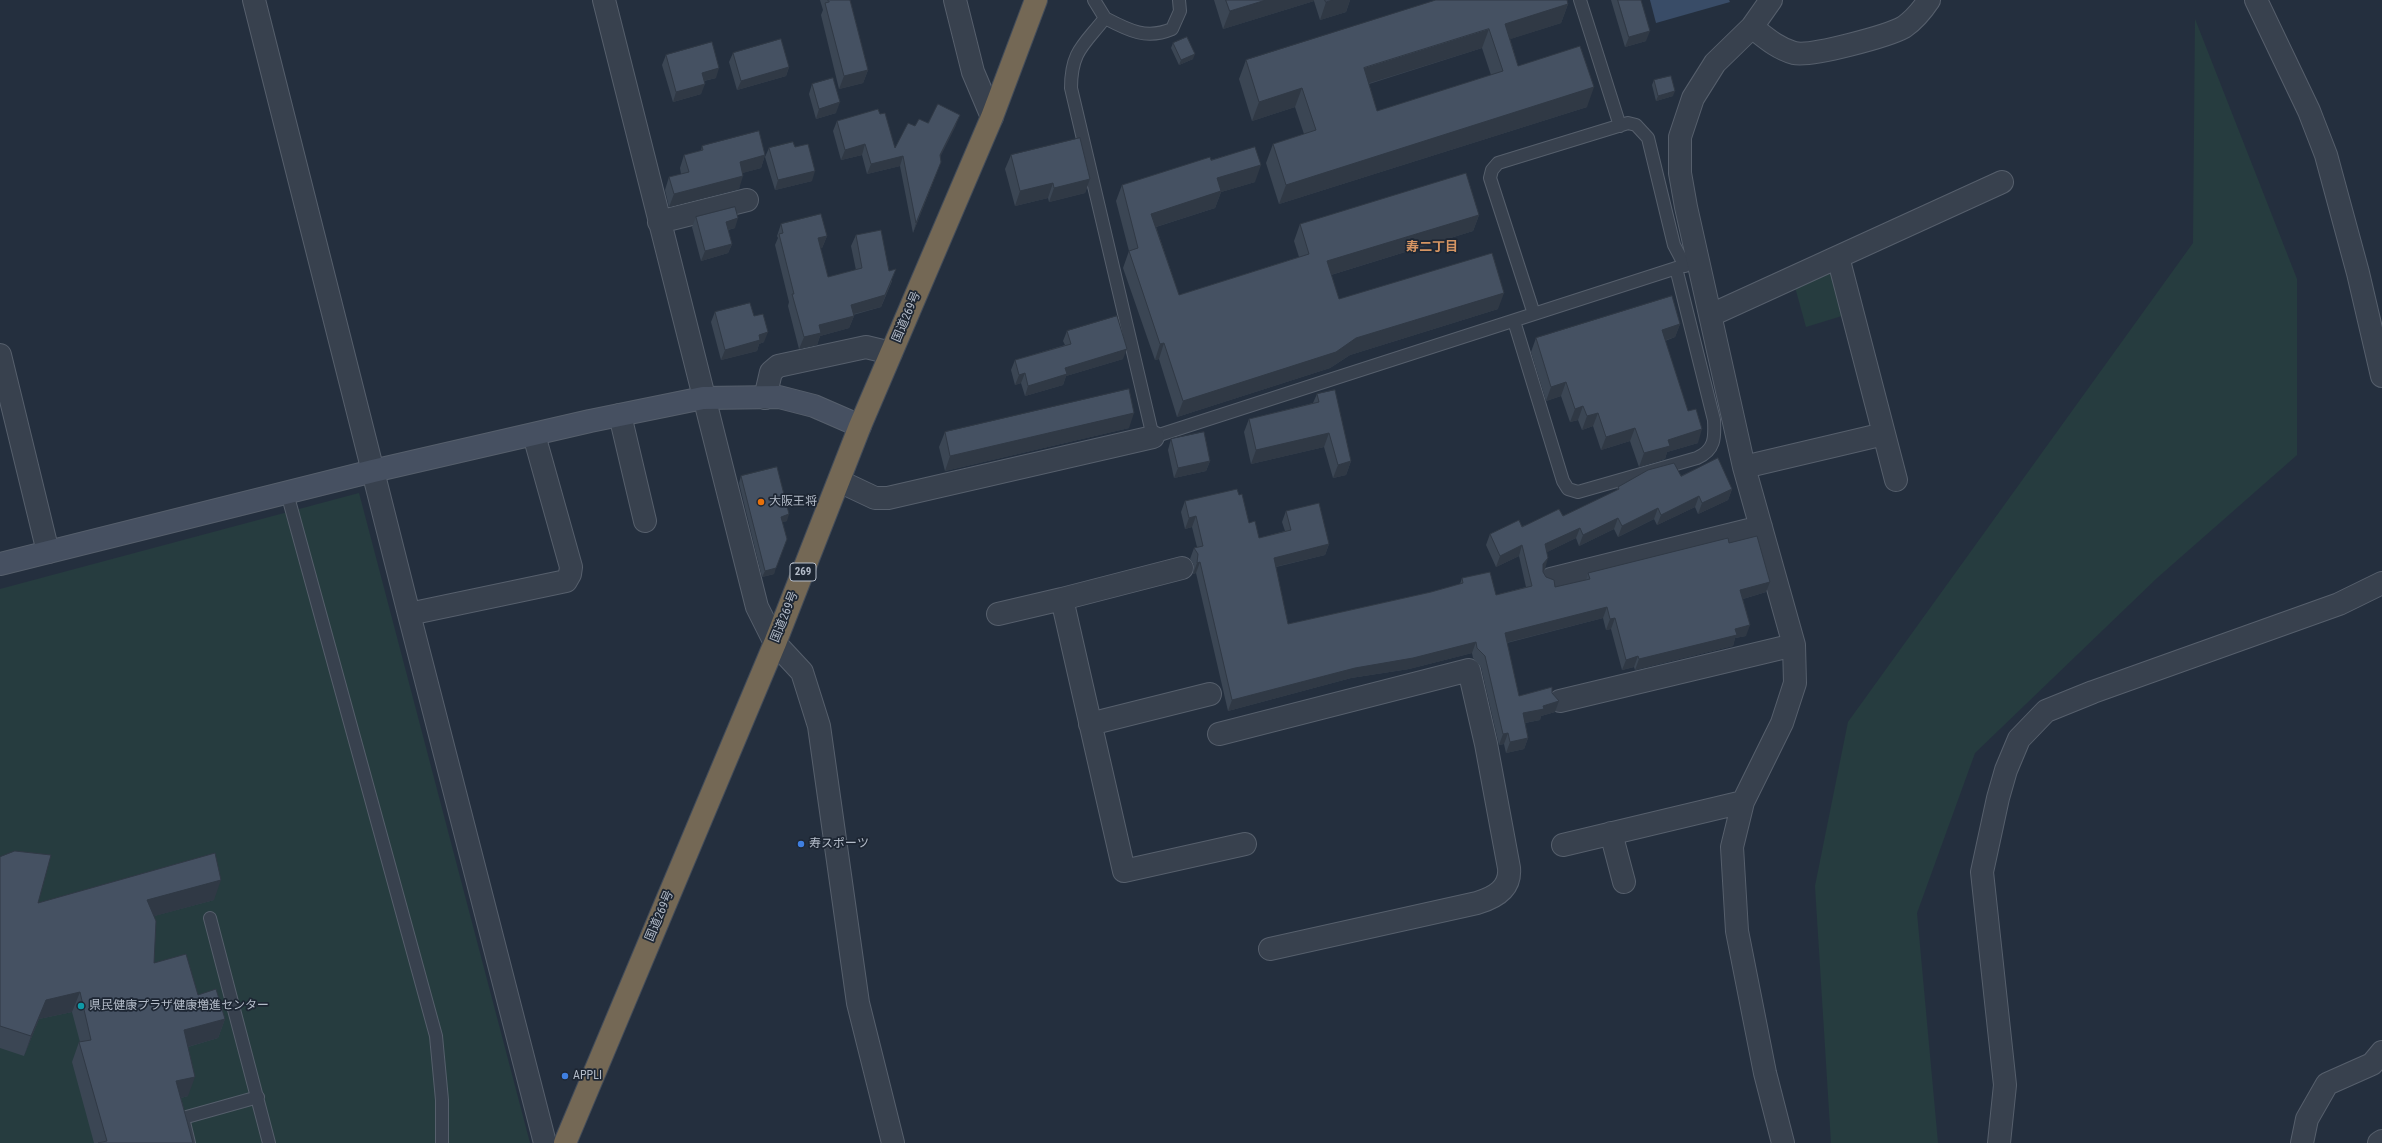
<!DOCTYPE html>
<html>
<head>
<meta charset="utf-8">
<style>
	body { margin:0 }
	canvas { display:block; background:#242f3e }
</style>
</head>
<body>
<canvas width="2382" height="1143"></canvas>
<script>
const ctx = document.querySelector('canvas').getContext('2d');
ctx.lineJoin = 'round';
function fillPath(path, color) {
  ctx.fillStyle = color;
  ctx.fill(path, 'evenodd');
}
function strokePath(path, color, width, dash) {
  ctx.strokeStyle = color;
  ctx.lineWidth = width;
  ctx.lineCap = dash ? 'butt' : 'round';
  ctx.setLineDash(dash || []);
  ctx.stroke(path);
}
function drawText(font, color, halo, rows, align = 'center') {
  ctx.font = font + ' "Roboto Condensed","Noto Sans JP",sans-serif';
  ctx.lineWidth = 3.5;
  ctx.setLineDash([]);
  ctx.textBaseline = 'middle';
  ctx.strokeStyle = halo;
  ctx.fillStyle = color;
  for (const [text, x, y, turn = 0] of rows) {
    ctx.save();
    ctx.translate(x, y);
    ctx.rotate((+turn || 0) * Math.PI / 180);
    ctx.textAlign = isNaN(turn) ? turn : align;
    if (halo) ctx.strokeText(text, 0, 0);
    ctx.fillText(text, 0, 0);
    ctx.restore();
  }
}
fillPath(new Path2D(`
	M2195 19 2297 279V455L2157 578 1975 753 1917 913 1938 1143H1831L1815 886 1848 722 2193 243Z
	M1832 271 1845 315 1806 327 1795 287Z
	M359 493 530 1143H0V589Z`), '#263c3f');
fillPath(new Path2D(`
	M1650 0H1729L1730 2 1656 23Z`), '#394c67');
const lane = new Path2D(`
	M1094 0 1105 18C1084 45 1071 51 1071 88L1153 437 1698 261
	M1580 0 1620 126
	M1105 18C1128 30 1146 40 1172 29L1180 11 1179 0
	M1534 314 1490 178 1492 170 1498 163 1628 123 1636 125 1648 138 1674 245 1685 266
	M1514 321 1563 481 1568 489 1578 492 1697 458C1715 450 1715 438 1714 420L1676 268
	M287 493 436 1036 442 1100V1143
	M210 918 269 1143
	M189 1143 183 1118 258 1097`);
const street = new Path2D(`
	M254 0 409 614 545 1143
	M604 0 757 607 775 643 802 672 819 726 858 1003 893 1143
	M955 0 973 72 992 117
	M1771 0 1752 27 1715 63 1693 98 1680 137V173L1686 207 1744 467 1794 645 1795 683 1782 723 1743 802 1732 847 1737 931 1765 1073 1783 1143
	M2256 0 2309 111 2326 155 2358 273 2382 376
	M1752 27C1766 38 1777 48 1794 53 1811 57 1888 36 1904 27 1914 20 1923 9 1929 0
	M659 222 747 200
	M1838 257 1896 480
	M1711 315 2002 182
	M0 355 48 552
	M765 398 771 372 778 366 866 347 891 353
	M620 415 645 521
	M1744 467 1884 434
	M839 481 875 498H888L1153 437
	M1182 568 1062 599 1124 871 1245 844
	M1551 579 1761 527
	M409 614 566 581 570 574 571 567 534 435
	M998 614 1062 599
	M1560 701 1794 645
	M1090 724 1210 694
	M1219 734 1469 670 1486 744 1509 868C1511 889 1494 898 1477 903L1270 949
	M1611 833 1624 882
	M1563 845 1743 802
	M1999 1143 2005 1085 1982 872 1998 798 2006 770 2019 739 2046 711 2093 692 2339 604 2382 583
	M2302 1143 2307 1119 2327 1084 2372 1064 2382 1052
	M2379 1143 2382 1141`);
const secondary = new Path2D(`
	M0 564 373 471 590 421 703 398 779 397 814 406 860 426`);
const highway = new Path2D(`
	M565 1143 775 643 860 426 992 117 1036 0`);
strokePath(lane, '#565f6c', 14);
strokePath(street, '#565f6c', 24);
strokePath(secondary, '#565f6c', 24);
strokePath(highway, '#434c59', 24);
strokePath(lane, '#38414e', 12);
strokePath(street, '#38414e', 22);
strokePath(secondary, '#465061', 22);
strokePath(highway, '#746855', 22);
fillPath(new Path2D(`
	M820 0H850L868 70 863 83 839 89 821 15 823 10Z
	M1214 0H1350L1346 12 1320 20 1314 1 1223 29Z
	M1611 0H1641L1646 41 1625 47Z
	M1568 4 1561 23 1510 39 1518 66 1587 107 1279 204 1266 163 1273 144 1304 134 1295 107 1252 121 1239 79 1246 60ZM1482 48 1491 75 1377 111 1369 84Z
	M1173 43 1193 59 1179 65 1171 48Z
	M733 53 789 67 786 76 737 90 729 62Z
	M666 55 716 78 704 81 701 94 673 102 662 65Z
	M1654 80 1673 96 1656 101 1652 85Z
	M812 84 836 113 816 119 809 94Z
	M880 114 895 148 915 126 928 123 956 125 940 157 937 172 913 233 900 166 867 174 862 155 841 160 833 131 837 121Z
	M702 146 765 155 761 168 742 173 739 189 669 207 665 190 669 177 681 174 680 168 684 155 701 151Z
	M795 147 812 181 775 190 765 157 769 148Z
	M1011 155 1090 179 1085 193 1049 202 1048 198 1015 206 1005 169Z
	M1211 160 1255 182 1221 192 1215 208 1156 227 1179 295 1299 257 1294 241 1300 224 1479 215 1473 231 1331 275 1339 299 1498 309 1350 355 1330 368 1177 417 1159 359 1155 360 1123 268 1129 251 1116 201 1122 185Z
	M696 217 735 228 728 230 732 244 728 253 701 261 692 227Z
	M781 224 827 236 822 248H820L828 277 856 270 851 246 856 235 889 271 892 281 881 307 853 315 854 316 849 328 820 336 817 345 799 349 788 306 789 302 775 245 778 238 777 236Z
	M715 312 754 316 764 342 759 344 757 351 721 360 711 322Z
	M1680 324 1675 337 1665 341 1698 443 1667 452 1665 459 1639 467 1630 441 1601 450 1593 426 1582 430 1578 420 1570 422 1561 396 1546 401 1531 352 1536 338Z
	M1067 331 1123 359 1066 376 1063 385 1025 396 1021 383 1015 385 1011 370 1015 360 1065 345 1063 341Z
	M1317 394 1351 461 1346 475 1333 478 1324 447 1251 464 1244 432 1249 419 1313 403Z
	M1129 428 945 471 939 447 945 432Z
	M1171 439 1210 461 1206 471 1174 478 1168 450Z
	M741 476 787 521 782 522 774 574 762 577 739 483Z
	M1681 476 1732 489 1728 500 1698 514 1695 507 1657 525 1654 519 1618 537 1614 529 1579 546 1576 538 1547 552 1545 569 1543 572 1546 577 1555 587 1586 580 1588 573 1729 543 1766 592 1743 599 1746 636 1735 638 1733 646 1635 670 1634 667 1622 670 1611 629 1606 630 1603 618 1507 643 1519 696 1552 693 1559 701 1555 712 1541 716 1540 720 1525 723 1528 738 1524 749 1506 753 1504 744 1499 745 1481 667 1473 658 1472 653 1409 669 1351 678 1228 711 1196 573 1193 574 1194 565 1190 559 1194 548 1197 547 1192 527 1185 529 1181 512 1185 501 1239 495 1249 523 1259 538 1285 531 1282 522 1286 511 1329 544 1325 555 1276 567 1288 624 1431 592 1460 584 1462 578 1496 595 1526 587 1519 556 1496 567 1486 545 1490 534 1563 516 1616 491 1618 487Z
	M0 857 38 903 214 900 154 916V963L198 995 225 1019 218 1038 188 1047V1096L181 1098 193 1143H94L72 1062 79 1042H80L72 1012 39 1019 24 1056 0 1048Z`), '#3b4654');
fillPath(new Path2D(`
	M1266 0H1314V1L1223 29 1230 11Z
	M1333 0H1350L1346 12 1320 20 1326 2Z
	M1568 4 1561 23 1498 43 1505 24Z
	M1489 29 1482 48 1357 87 1364 68Z
	M1650 31 1646 41 1625 47 1629 37Z
	M1195 54 1193 59 1179 65 1181 60Z
	M789 67 786 76 737 90 741 81Z
	M719 68 716 78 698 82 702 73Z
	M868 70 863 83 839 89 844 76Z
	M705 84 701 94 673 102 676 92Z
	M1594 87 1587 107 1279 204 1286 185Z
	M1302 88 1295 107 1252 121 1259 102Z
	M1675 91 1673 96 1656 101 1658 96Z
	M840 102 836 113 816 119 819 109Z
	M960 115 956 125 936 165 940 155Z
	M865 144 862 155 841 160 845 150Z
	M765 155 761 168 735 175 740 162Z
	M903 156 900 166 867 174 871 164Z
	M941 162 937 172 913 233 916 223Z
	M1261 165 1255 182 1221 192 1215 208 1146 230 1151 214 1217 178Z
	M815 171 812 181 775 190 778 180Z
	M743 176 739 189 669 207 674 194Z
	M1090 179 1085 193 1049 202 1054 188Z
	M1053 183 1048 198 1015 206 1020 191Z
	M1479 215 1473 231 1321 278 1327 261Z
	M738 218 735 228 722 231 726 222Z
	M827 236 822 248 813 250 818 238Z
	M732 244 728 253 701 261 705 251Z
	M896 269 881 307 846 316 851 305Z
	M1504 293 1498 309 1350 355 1330 368 1177 417 1183 401 1356 338Z
	M854 316 849 328 820 336 817 345 799 349 804 337 819 325Z
	M1680 324 1675 337 1657 343 1662 330Z
	M768 332 764 342 759 344 757 351 721 360 725 350 759 335Z
	M1164 343 1159 359 1155 360 1160 344Z
	M1127 349 1123 359 1066 376 1063 385 1025 396 1028 386 1065 368Z
	M1025 373 1021 383 1015 385 1019 375Z
	M1566 382 1561 396 1546 401 1551 387Z
	M1583 406 1578 420 1570 422 1575 409Z
	M1134 413 1129 428 945 471 950 456Z
	M1598 413 1593 426 1582 430 1587 416Z
	M1635 428 1630 441 1601 450 1606 437Z
	M1702 429 1698 443 1667 452 1665 459 1639 467 1644 453 1668 440Z
	M1329 433 1324 447 1251 464 1256 450Z
	M1210 461 1206 471 1174 478 1178 468Z
	M1351 461 1346 475 1333 478 1338 465Z
	M1732 489 1728 500 1698 514 1702 503Z
	M1699 496 1695 507 1657 525 1661 515Z
	M1658 508 1654 519 1618 537 1622 526Z
	M789 514 787 521 778 523 781 517Z
	M1196 516 1192 527 1185 529 1189 518Z
	M1618 518 1614 529 1579 546 1583 535Z
	M1580 528 1576 538 1541 555 1545 544Z
	M1329 544 1325 555 1270 568 1274 558Z
	M1522 545 1519 556 1496 567 1500 556Z
	M1548 558 1545 569 1539 575 1543 564Z
	M1200 562 1196 573 1193 574 1197 563Z
	M776 568 774 574 762 577 765 571Z
	M1770 582 1766 592 1736 601 1740 590Z
	M1607 607 1603 618 1501 644 1505 633Z
	M1615 618 1611 629 1606 630 1610 619Z
	M1750 625 1746 636 1735 638 1733 646 1635 670 1639 659 1735 629Z
	M1476 642 1472 653 1409 669 1351 678 1228 711 1232 700 1355 668Z
	M1638 656 1634 667 1622 670 1626 660Z
	M1559 701 1555 712 1541 716 1540 720 1519 724 1523 713 1543 706Z
	M1508 733 1504 744 1499 745 1503 734Z
	M1528 738 1524 749 1506 753 1510 742Z
	M221 880 214 900 140 920 147 900Z
	M80 992 72 1012 39 1019 24 1056 31 1036 46 1000Z
	M225 1019 218 1038 177 1050 184 1030Z
	M195 1077 188 1096 169 1101 176 1081Z`), '#303945');
const building = new Path2D(`
	M828 0H850L868 70 844 76 825 3 829 2Z
	M1226 0H1266L1230 11Z
	M1325 0H1333L1326 2Z
	M1436 0H1567L1568 4 1505 24 1518 66 1580 46 1594 87 1286 185 1273 144 1316 130 1302 88 1259 102 1246 60ZM1489 29 1503 71 1377 111 1364 68Z
	M1618 0H1641L1650 31 1629 37Z
	M1187 37 1195 54 1181 60 1173 43Z
	M781 39 789 67 741 81 733 53Z
	M712 42 719 68 702 73 705 84 676 92 666 55Z
	M1671 76 1675 91 1658 96 1654 80Z
	M833 78 840 102 819 109 812 84Z
	M938 104 960 115 940 155 941 162 916 223 903 156 871 164 865 144 845 150 837 121 878 109 880 114 885 113 895 148 908 123 915 126 919 119 928 123Z
	M759 131 765 155 740 162 743 176 674 194 669 177 689 172 684 155 703 150 702 146Z
	M1080 138 1090 179 1054 188 1053 183 1020 191 1011 155Z
	M793 142 795 147 808 144 815 171 778 180 769 148Z
	M1255 147 1261 165 1217 178 1221 191 1151 214 1179 295 1309 254 1300 224 1466 173 1479 215 1327 261 1339 299 1492 253 1504 293 1356 338 1336 352 1183 401 1164 343 1160 344 1129 251 1138 248 1122 185 1210 157 1211 160Z
	M735 207 738 218 726 222 732 244 705 251 696 217Z
	M821 214 827 236 818 238 828 277 862 268 856 235 881 230 889 271 896 269 885 295 851 305 854 316 819 325 821 333 804 337 792 294H794L779 234 783 233 781 224Z
	M1672 296 1680 324 1662 330 1688 411 1696 409 1702 429 1668 440 1670 446 1644 453 1635 428 1606 437 1598 413 1587 416 1583 406 1575 409 1566 382 1551 387 1536 338Z
	M750 303 754 316 763 314 768 332 759 335 760 340 725 350 715 312Z
	M1117 316 1127 349 1065 368 1067 374 1028 386 1025 373 1019 375 1015 360 1071 344 1067 331Z
	M1129 389 1134 413 950 456 945 432Z
	M1335 390 1351 461 1338 465 1329 433 1256 450 1249 419 1319 402 1317 394Z
	M1204 432 1210 461 1178 468 1171 439Z
	M1718 458 1732 489 1702 503 1699 496 1661 515 1658 508 1622 526 1618 518 1583 535 1580 528 1545 544 1548 558 1543 564V572L1546 577 1554 580 1555 587 1590 579 1588 573 1728 538 1729 543 1757 536 1770 582 1740 590 1750 625 1735 629 1737 635 1639 659 1638 656 1626 660 1615 618 1610 619 1607 607 1505 633 1519 696 1552 687V693L1559 701 1543 706 1544 709 1523 713 1528 738 1510 742 1508 733 1503 734 1485 656 1477 648 1476 642 1413 658 1355 668 1232 700 1200 562 1197 563 1198 554 1194 548 1203 546 1196 516 1189 518 1185 501 1237 489 1239 495 1242 494 1249 523 1255 521 1259 538 1291 530 1286 511 1319 503 1329 544 1274 558 1288 624 1431 592 1463 583 1462 578 1490 572 1496 595 1532 586 1522 545 1500 556 1490 534 1519 520 1522 527 1559 509 1563 516 1619 489 1618 487 1648 470 1674 463 1681 476Z
	M777 467 789 514 781 517 787 539 776 568 765 571 741 476Z
	M15 851 51 855 38 903 215 853 221 880 147 900 156 921 154 963 186 954 198 995 216 989 225 1019 184 1030 195 1077 176 1081 193 1143H98L107 1141 79 1042 91 1040 80 992 46 1000 31 1036 0 1026V857Z`);
fillPath(building, '#455162');
strokePath(building, '#303945', 1);
for (const [x, y, r, color] of [
	[761,502,4,"#e8710a"],
	[801,844,4,"#3f7fe0"],
	[81,1006,4,"#0f9aa8"],
	[565,1076,4,"#3f7fe0"]
]) {
  const dot = new Path2D();
  dot.arc(x, y, r, 0, 2 * Math.PI);
  ctx.fillStyle = color;
  ctx.fill(dot);
  strokePath(dot, '#1d2633', 1.5);
}
for (const [x, y, w] of [
	[803,572,26]
]) {
  const box = new Path2D();
  box.roundRect(x - w / 2, y - 9, w, 18, 3);
  ctx.fillStyle = '#1d2633';
  ctx.fill(box);
  strokePath(box, '#b4bcc9', 1);
}
drawText('bold 11px', '#b4bcc9', null, [
	["269",803,572]
]);
drawText('12px', '#b4bcc9', '#1d2633', [
	["国道269号",907,317,-67],
	["国道269号",785,617,-68],
	["国道269号",660,916,-67]
]);
drawText('12px', '#b4bcc9', '#1d2633', [
	["大阪王将",769,502],
	["寿スポーツ",809,844],
	["県民健康プラザ健康増進センター",89,1006],
	["APPLI",573,1076]
], 'left');
drawText('bold 13px', '#d59563', '#1d2633', [
	["寿二丁目",1432,248]
]);
</script>
</body>
</html>
